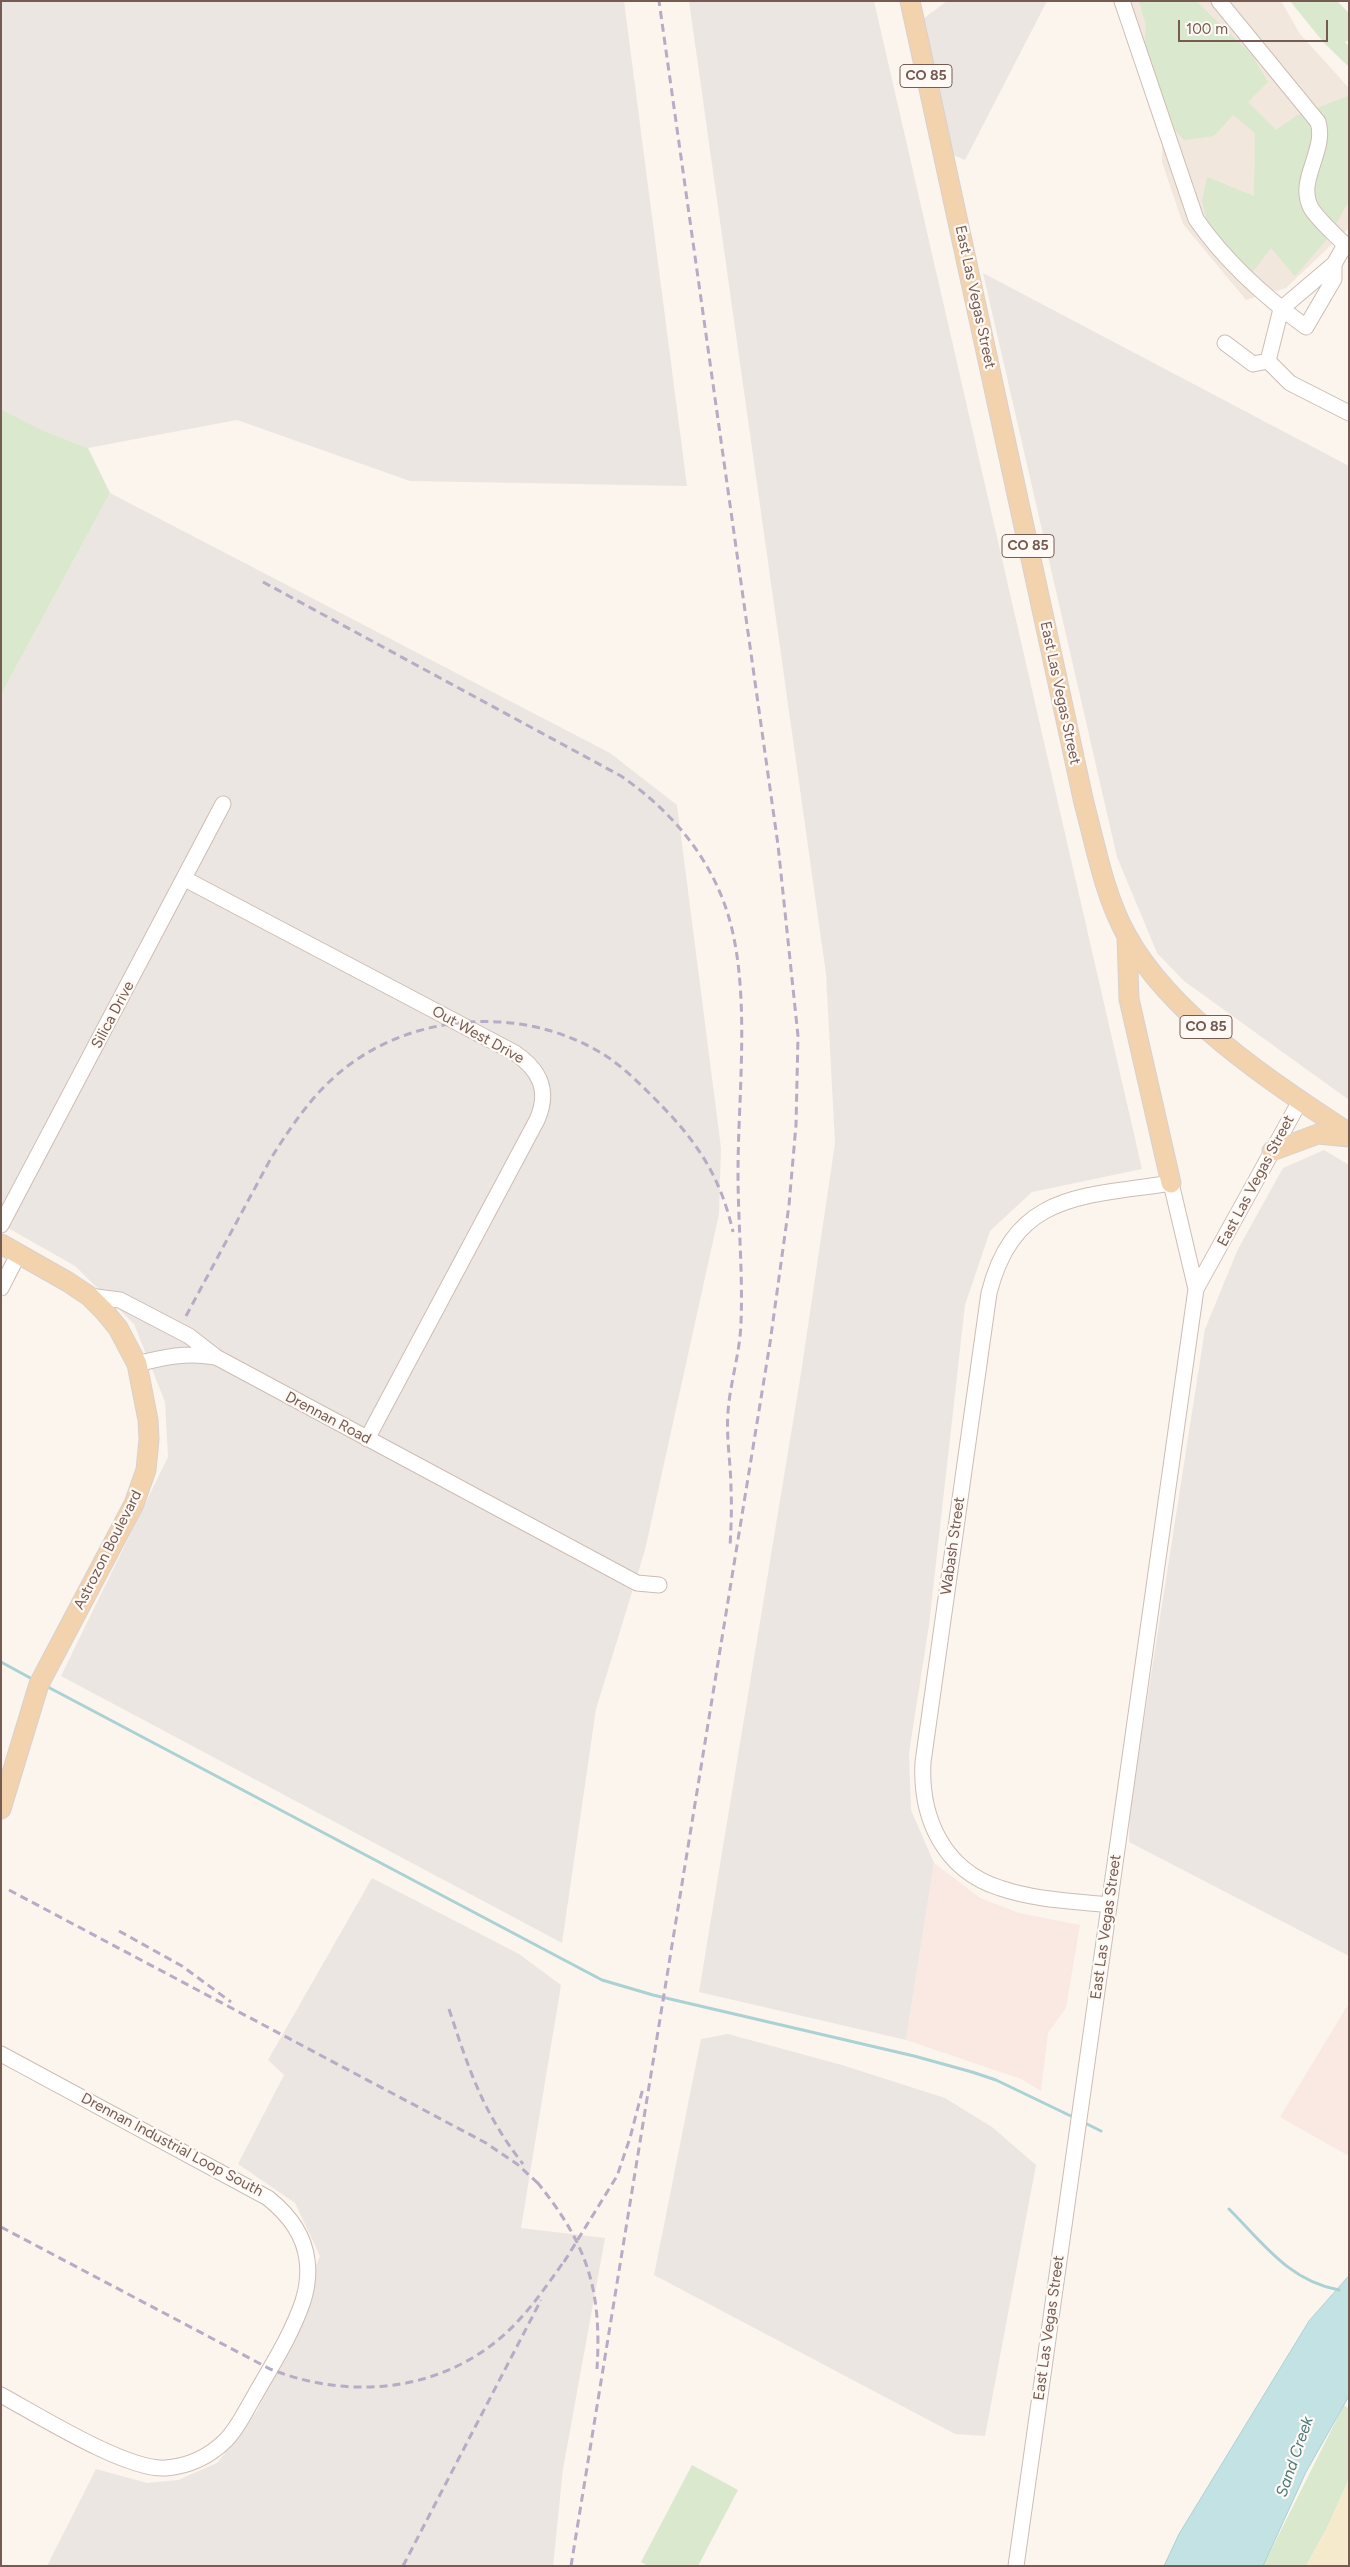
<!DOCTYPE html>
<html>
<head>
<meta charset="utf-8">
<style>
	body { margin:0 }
	#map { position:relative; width:1350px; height:2567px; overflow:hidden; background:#fbf5ee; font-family:Figtree,sans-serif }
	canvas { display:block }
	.frame { position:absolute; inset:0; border:2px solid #755b52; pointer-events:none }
	.scale { position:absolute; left:1178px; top:20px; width:150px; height:22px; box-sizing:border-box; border:2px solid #755b52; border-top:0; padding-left:6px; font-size:15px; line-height:18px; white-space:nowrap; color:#755b52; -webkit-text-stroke:4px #fef9f4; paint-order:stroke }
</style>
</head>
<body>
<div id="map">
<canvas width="1350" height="2567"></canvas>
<div class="frame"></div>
<div class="scale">100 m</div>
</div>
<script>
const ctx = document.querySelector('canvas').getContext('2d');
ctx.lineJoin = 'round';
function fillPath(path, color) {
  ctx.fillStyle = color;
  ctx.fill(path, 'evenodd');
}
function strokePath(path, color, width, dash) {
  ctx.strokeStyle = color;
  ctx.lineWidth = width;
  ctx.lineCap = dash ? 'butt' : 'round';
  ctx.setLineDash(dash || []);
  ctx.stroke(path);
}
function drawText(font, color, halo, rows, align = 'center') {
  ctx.font = font + ' Figtree,sans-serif';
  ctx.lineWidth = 4.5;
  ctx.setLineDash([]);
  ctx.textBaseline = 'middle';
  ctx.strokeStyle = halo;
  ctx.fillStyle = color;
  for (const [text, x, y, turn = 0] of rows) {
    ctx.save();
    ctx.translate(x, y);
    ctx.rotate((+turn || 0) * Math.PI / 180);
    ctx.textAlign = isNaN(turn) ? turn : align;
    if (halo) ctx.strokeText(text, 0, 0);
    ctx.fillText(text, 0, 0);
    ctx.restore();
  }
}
fillPath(new Path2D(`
	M1130 1H1281L1300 34 1349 88V228L1286 288 1246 300 1183 224 1162 162 1163 82 1137 27Z`), '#f2e7dd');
fillPath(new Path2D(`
	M934 1863 980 1898 1019 1913 1080 1925 1066 2008 1048 2033 1041 2091 1021 2079 906 2040Z
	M1349 2003V2156L1280 2117Z`), '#fae8e3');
fillPath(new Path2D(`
	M1 1H624L687 486 410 481 237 420 88 448 42 430 1 409Z
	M689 1H874L1142 1169 1032 1192 990 1231 965 1305 929 1625 909 1753 911 1810 934 1863 906 2040 699 1992 801 1373 835 1143 826 974Z
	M947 1H1047L965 160 953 155 923 19Z
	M983 273 1349 466V1100L1184 981 1157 953 1117 857Z
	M110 493 610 753 677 805 721 1148 719 1214 645 1550 596 1709 562 1943 61 1676 168 1457 165 1402 134 1324 75 1266 1 1224V695Z
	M1324 1150 1349 1165V1956L1129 1842 1130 1810 1205 1329 1238 1249 1283 1168Z
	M372 1878 519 1954 561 1985 521 2228 605 2238 563 2469 553 2566H47L96 2469 147 2483 178 2480 217 2463 257 2411 320 2256 295 2203 238 2164 284 2075 268 2060Z
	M728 2034 842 2065 945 2098 992 2127 1036 2165 985 2436 955 2434 654 2275 701 2039Z`), '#ece6e2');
fillPath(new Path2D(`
	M1139 1H1196L1252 55 1268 82 1248 102 1276 130 1296 116 1348 96 1349 201 1328 238 1295 276 1271 248 1248 278 1212 242 1202 201 1207 177 1254 196 1255 133 1233 115 1214 136 1184 140 1160 113 1143 61 1146 25Z
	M1290 1H1337L1349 13V40L1345 42 1349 47V67L1324 43Z
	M1 409 42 430 88 448 110 493 1 695Z
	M1344 2405 1349 2409V2479L1327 2528 1306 2566H1263Z
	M692 2465 738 2490 698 2566H648L641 2562Z`), '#dae8cd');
fillPath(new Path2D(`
	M1349 2479V2566H1306L1327 2528Z`), '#f6eacc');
const water = new Path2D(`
	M1349 2276V2396L1306 2472 1263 2566H1164L1179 2534 1309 2321Z`);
fillPath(water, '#c3e2e4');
strokePath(water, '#aad1d4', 1);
strokePath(new Path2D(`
	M1 1662 34 1680
	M46 1686 602 1980 653 1995 914 2056 972 2072 996 2080 1075 2118
	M1083 2122 1101 2131
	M1229 2209C1263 2243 1289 2281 1339 2290`), '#aad1d4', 3);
const minor = new Path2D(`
	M1122 1 1196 219C1225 261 1265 297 1306 327L1334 279V264
	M1219 1 1318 122C1327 151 1296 180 1311 208 1319 221 1335 234 1345 245
	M1349 244 1345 245 1334 264 1281 309 1268 361 1290 383 1349 413
	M1225 343 1253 364 1268 361
	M185 879 515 1053C540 1070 550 1091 537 1120L367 1439
	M1 1225 223 804
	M1 1288 19 1253
	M1196 1289 1300 1101
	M89 1296 120 1300 189 1336 216 1357 637 1583 659 1585
	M137 1364C164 1357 187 1352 214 1357
	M1 2054 268 2198C288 2214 304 2234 307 2260 309 2274 307 2288 303 2301 292 2334 272 2365 255 2395 246 2410 238 2428 226 2440 210 2456 189 2466 166 2468 127 2471 38 2415 1 2395
	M1016 2566 1196 1289 1171 1183C1084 1197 1015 1191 989 1293L923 1762C920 1817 943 1870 1000 1888 1035 1900 1073 1901 1109 1905`);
const major = new Path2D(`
	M910 1 1084 803C1096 847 1104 895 1127 936 1171 1016 1273 1083 1349 1133
	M1127 937 1129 999 1171 1183
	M1272 1151 1318 1134 1349 1137
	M1 1244 68 1282 89 1296 104 1311 118 1328 137 1364 148 1420 149 1439 146 1470 134 1504 39 1684 1 1809`);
strokePath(minor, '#cdbdb4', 17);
strokePath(major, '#d8d1cf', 21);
strokePath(minor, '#fff', 15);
strokePath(major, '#f2d3ae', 19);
strokePath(new Path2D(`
	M263 582 621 776C666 807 703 848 723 900 753 977 738 1089 738 1172 738 1222 743 1273 741 1323 740 1353 730 1383 728 1412 726 1439 731 1464 731 1490 732 1509 731 1528 730 1547
	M186 1316 270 1160C286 1134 306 1104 329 1082 401 1012 522 1002 606 1056 623 1067 639 1083 654 1098 695 1139 720 1174 733 1232
	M9 1890 486 2143 517 2164 542 2187
	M119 1931 182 1966 231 2002
	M449 2009C469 2070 483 2113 523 2164
	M537 2182C587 2244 602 2289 597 2369
	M1 2227 270 2369C349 2400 439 2393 505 2334 529 2312 548 2284 567 2257
	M564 2262 617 2176 630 2138 643 2088
	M403 2566 541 2300
	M571 2566 770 1343 789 1205 796 1125 798 1036 778 845 659 1`), '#b7abc5', 3, [8, 5]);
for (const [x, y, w] of [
	[926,76,52],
	[1028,546,52],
	[1206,1027,52]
]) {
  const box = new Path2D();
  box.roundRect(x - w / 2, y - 11.5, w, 23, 4);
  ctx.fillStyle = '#fef9f4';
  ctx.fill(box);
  strokePath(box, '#755b52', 1);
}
drawText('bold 14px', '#755b52', null, [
	["CO 85",926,76],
	["CO 85",1028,546],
	["CO 85",1206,1027]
]);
drawText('15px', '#755b52', '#fef9f4', [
	["East Las Vegas Street",975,297,78],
	["East Las Vegas Street",1060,693,78],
	["Silica Drive",113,1015,-62],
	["Out West Drive",478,1035,29],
	["East Las Vegas Street",1256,1181,-62],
	["Drennan Road",328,1418,28],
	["Wabash Street",953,1546,-82],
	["Astrozon Boulevard",108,1550,-63],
	["East Las Vegas Street",1106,1927,-82],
	["Drennan Industrial Loop South",172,2145,28],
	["East Las Vegas Street",1049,2328,-82]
]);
drawText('italic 16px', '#4a7a7f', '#fef9f4', [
	["Sand Creek",1295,2457,-71]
]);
</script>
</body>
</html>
